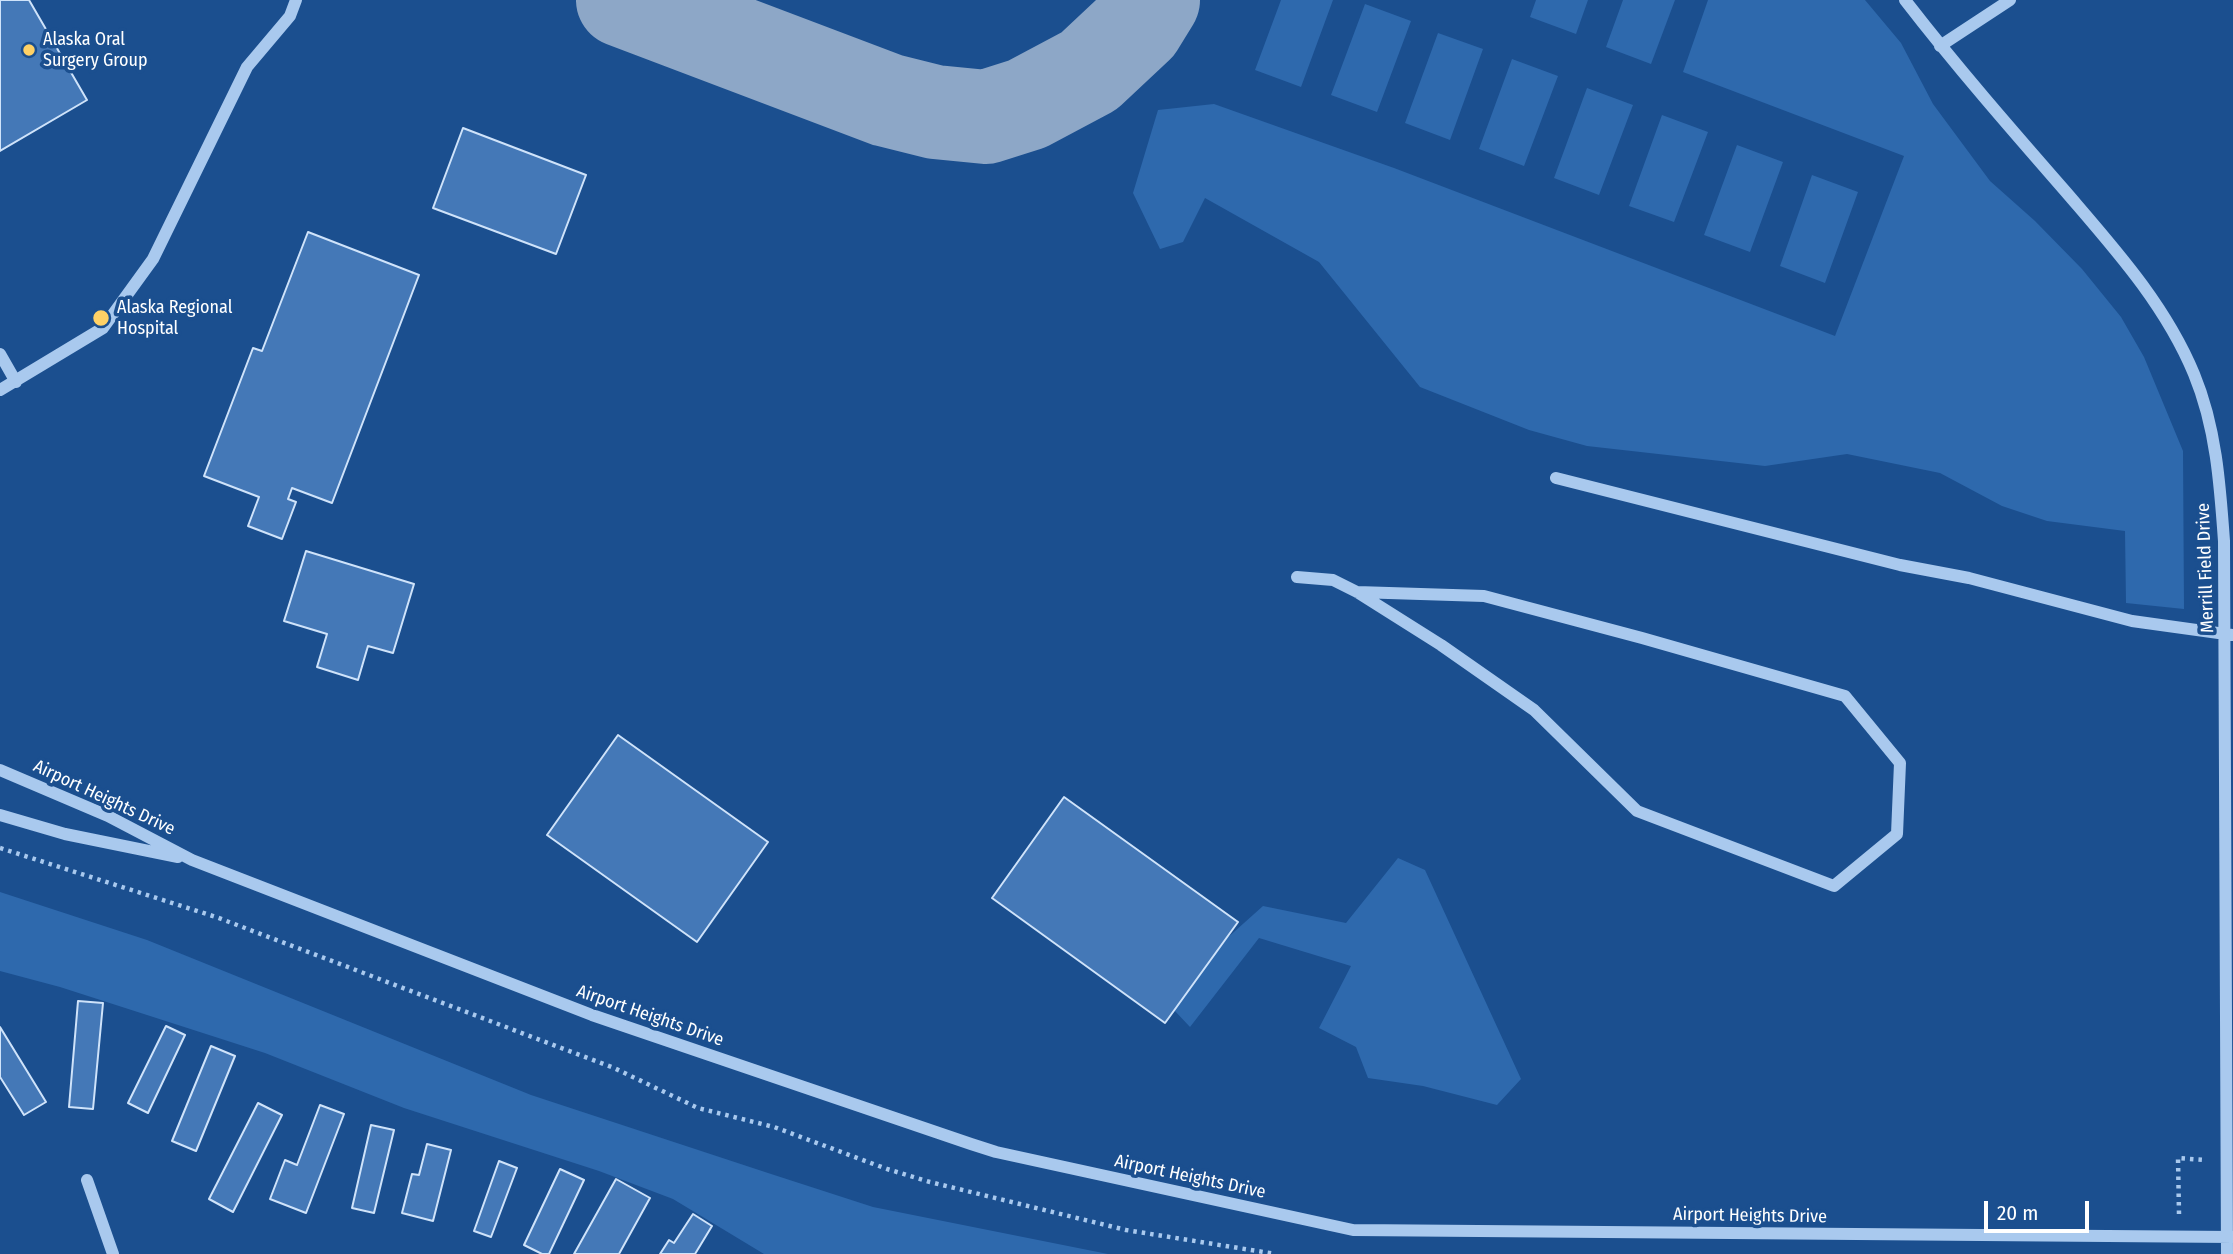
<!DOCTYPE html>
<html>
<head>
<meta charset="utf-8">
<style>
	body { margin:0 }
	#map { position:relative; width:2233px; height:1254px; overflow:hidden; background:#1b4f8f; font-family:"Fira Sans Condensed",sans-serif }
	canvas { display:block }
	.scale { position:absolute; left:1984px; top:1201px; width:105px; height:32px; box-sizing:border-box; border:4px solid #fff; border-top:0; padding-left:9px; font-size:21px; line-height:24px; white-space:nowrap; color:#fff; -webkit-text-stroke:5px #1b4f8f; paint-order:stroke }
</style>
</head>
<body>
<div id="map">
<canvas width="2233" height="1254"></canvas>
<div class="scale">20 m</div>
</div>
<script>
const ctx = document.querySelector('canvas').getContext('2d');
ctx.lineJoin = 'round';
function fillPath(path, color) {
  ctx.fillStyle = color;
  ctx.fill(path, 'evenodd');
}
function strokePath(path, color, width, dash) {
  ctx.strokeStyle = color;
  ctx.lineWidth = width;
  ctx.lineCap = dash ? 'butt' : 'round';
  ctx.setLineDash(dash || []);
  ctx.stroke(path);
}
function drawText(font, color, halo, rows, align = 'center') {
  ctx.font = font + ' "Fira Sans Condensed",sans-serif';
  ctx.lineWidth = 7;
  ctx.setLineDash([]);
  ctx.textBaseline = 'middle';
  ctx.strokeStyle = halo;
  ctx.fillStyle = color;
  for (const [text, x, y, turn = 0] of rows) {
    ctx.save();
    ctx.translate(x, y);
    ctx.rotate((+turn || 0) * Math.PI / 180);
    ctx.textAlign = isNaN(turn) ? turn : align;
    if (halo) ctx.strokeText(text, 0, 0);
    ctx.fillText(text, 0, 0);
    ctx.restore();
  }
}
fillPath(new Path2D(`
	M1281 0H1333L1301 87 1255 70Z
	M1536 0H1588L1576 34 1530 17Z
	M1623 0H1675L1651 64 1606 47Z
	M1708 0H1865L1901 43 1933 104 1990 181 2035 221 2082 269 2121 317 2144 357 2183 451 2184 609 2126 603 2125 531 2047 521 2002 506 1940 473 1847 454 1765 466 1587 446 1529 430 1420 387 1319 262 1205 198 1183 242 1160 249 1133 193 1158 110 1214 104 1394 168 1835 336 1904 156 1683 72Z
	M1365 4 1411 21 1377 112 1331 95Z
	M1438 33 1483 49 1450 140 1405 123Z
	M1512 59 1558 76 1524 166 1479 149Z
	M1587 88 1633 105 1599 195 1554 178Z
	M1662 115 1708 132 1674 222 1629 206Z
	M1737 145 1783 162 1750 252 1704 235Z
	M1812 175 1858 192 1825 283 1780 266Z
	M1398 858 1425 870 1521 1079 1497 1105 1423 1086 1368 1078 1356 1047 1319 1028 1351 966 1259 938 1190 1027 1174 1010 1225 940 1263 906 1346 923Z
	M0 892 147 940 531 1095 768 1173 873 1207 1108 1254H764L673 1199 599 1171 404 1108 265 1053 60 987 0 971Z`), '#2e69ad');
strokePath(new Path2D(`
	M623 0 887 100 935 112 986 117 1027 104 1089 71 1137 26 1153 0`), '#8da7c7', 94);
const building = new Path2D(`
	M0 0H29L87 100 0 151Z
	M463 128 586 175 556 254 433 208Z
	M308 232 419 275 332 503 292 488 288 499 296 502 282 539 248 526 259 497 204 476 253 348 262 351Z
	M306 551 414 584 393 653 368 646 358 680 317 667 327 634 284 621Z
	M618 735 768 842 697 942 547 835Z
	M1064 797 1238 922 1165 1023 992 898Z
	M78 1001 103 1003 93 1109 69 1107Z
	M166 1026 185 1035 148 1113 128 1103Z
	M0 1027 46 1102 24 1115 0 1077Z
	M211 1046 235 1056 196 1151 172 1141Z
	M258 1103 282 1115 233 1212 209 1199Z
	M320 1105 344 1114 306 1213 270 1199 285 1160 297 1165Z
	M371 1125 394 1130 374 1213 352 1208Z
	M427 1144 451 1150 433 1221 402 1213 412 1174 419 1175Z
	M499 1161 517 1168 491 1237 474 1231Z
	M560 1169 584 1180 549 1254H542L524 1245Z
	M616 1179 650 1198 619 1254H574Z
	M693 1214 712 1226 695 1254H660L669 1240 674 1243Z`);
fillPath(building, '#4478b7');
strokePath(building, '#cfe3fa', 2);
strokePath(new Path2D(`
	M0 848 216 917 614 1068 698 1108 774 1127 887 1169 930 1182 1126 1230 1276 1254
	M2179 1214 2178 1158 2204 1160`), '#a9c9ee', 4.5, [3.5, 5]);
strokePath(new Path2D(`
	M1905 0C1956 66 2011 129 2066 192 2114 248 2165 304 2194 374 2216 427 2220 484 2224 541L2227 1254
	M1940 46 2010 0
	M0 354 16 382
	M0 390 103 328 153 259 247 67 290 16 296 0
	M1556 478 1900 565 1969 578 2132 621 2233 635
	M1297 577 1333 580 1357 592 1441 645 1534 710 1637 811 1834 886 1897 834 1900 763 1845 696 1642 638 1484 596 1357 592
	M0 770 108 816 192 860 592 1015 971 1144 996 1152 1353 1230 2233 1237
	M0 815 65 834 178 857
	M87 1180 113 1254`), '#a9c9ee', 12);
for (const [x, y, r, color] of [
	[29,50,7,"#ffd166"],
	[101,318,9,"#ffd166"]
]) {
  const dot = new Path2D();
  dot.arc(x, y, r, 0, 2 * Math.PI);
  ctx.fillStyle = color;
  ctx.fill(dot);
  strokePath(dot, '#1b4f8f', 2.5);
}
drawText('18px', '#fff', '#1b4f8f', [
	["Alaska Oral",43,40],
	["Surgery Group",43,61],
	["Alaska Regional",117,308],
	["Hospital",117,329]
], 'left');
drawText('18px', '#fff', '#1b4f8f', [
	["Merrill Field Drive",2206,568,-92],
	["Airport Heights Drive",104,798,25],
	["Airport Heights Drive",650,1016,19],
	["Airport Heights Drive",1190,1177,12],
	["Airport Heights Drive",1750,1216,1]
]);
</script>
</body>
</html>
